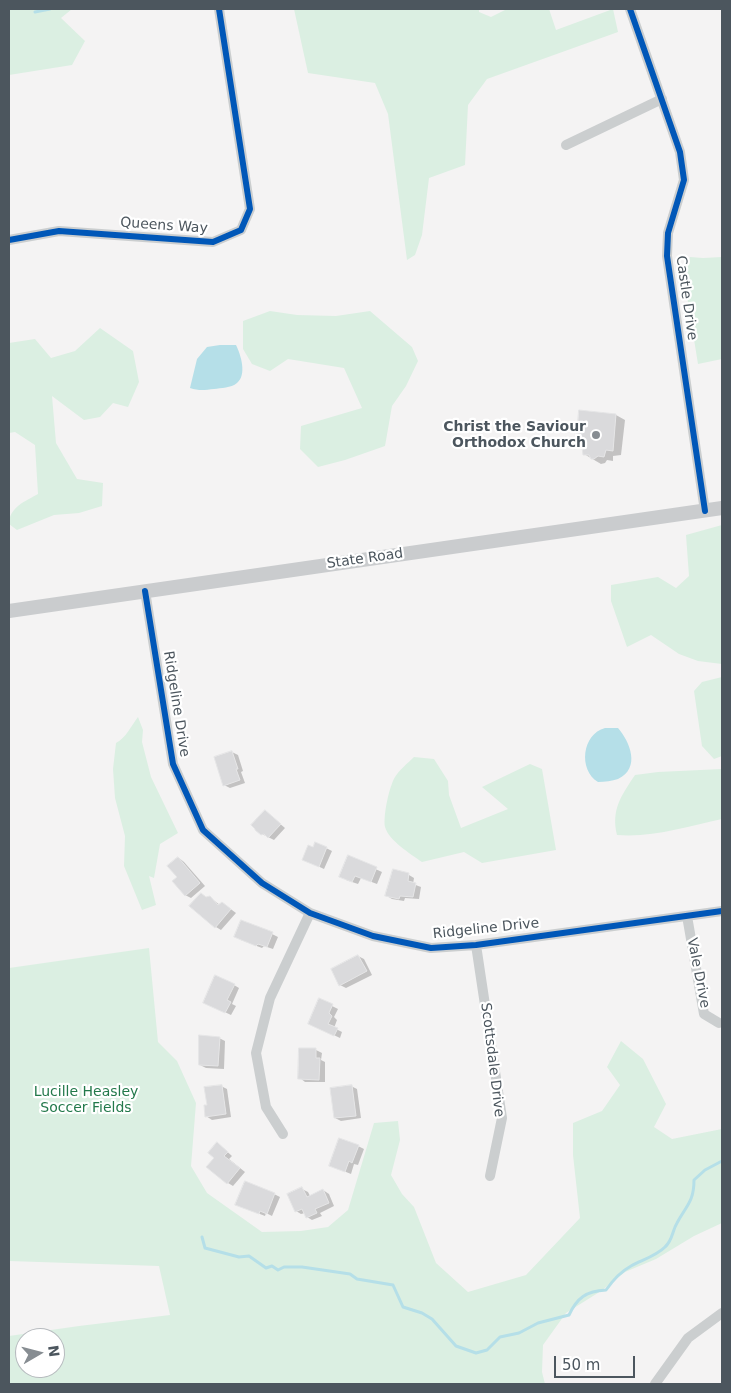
<!DOCTYPE html>
<html>
<head>
<meta charset="utf-8">
<style>
	body { margin:0 }
	#map { position:relative; width:731px; height:1393px; overflow:hidden; background:#f4f3f3; font-family:"DejaVu Sans",sans-serif }
	canvas { display:block }
	.frame { position:absolute; inset:0; border:10px solid #4c565e; pointer-events:none }
	.north { position:absolute; left:15px; top:1328px; width:50px; height:50px; box-sizing:border-box; background:#fff; border:1px solid #b7bbbf; border-radius:50%; rotate:82deg; font-size:14px; font-weight:700; line-height:20px; text-align:center; color:#4c565e }
	.north::after { content:''; display:block; margin:auto; width:18px; height:22px; background:#878d92; clip-path:polygon(50% 0,100% 100%,50% 72%,0 100%) }
	.scale { position:absolute; left:554px; top:1356px; width:81px; height:22px; box-sizing:border-box; border:2px solid #4c565e; border-top:0; padding-left:6px; font-size:15px; line-height:18px; white-space:nowrap; color:#4c565e; -webkit-text-stroke:4px #fff; paint-order:stroke }
</style>
</head>
<body>
<div id="map">
<canvas width="731" height="1393"></canvas>
<div class="frame"></div>
<div class="north">N</div>
<div class="scale">50 m</div>
</div>
<script>
const ctx = document.querySelector('canvas').getContext('2d');
ctx.lineJoin = 'round';
function fillPath(path, color) {
  ctx.fillStyle = color;
  ctx.fill(path, 'evenodd');
}
function strokePath(path, color, width, dash) {
  ctx.strokeStyle = color;
  ctx.lineWidth = width;
  ctx.lineCap = dash ? 'butt' : 'round';
  ctx.setLineDash(dash || []);
  ctx.stroke(path);
}
function drawText(font, color, halo, rows, align = 'center') {
  ctx.font = font + ' "DejaVu Sans",sans-serif';
  ctx.lineWidth = 4.5;
  ctx.setLineDash([]);
  ctx.textBaseline = 'middle';
  ctx.strokeStyle = halo;
  ctx.fillStyle = color;
  for (const [text, x, y, turn = 0] of rows) {
    ctx.save();
    ctx.translate(x, y);
    ctx.rotate((+turn || 0) * Math.PI / 180);
    ctx.textAlign = isNaN(turn) ? turn : align;
    if (halo) ctx.strokeText(text, 0, 0);
    ctx.fillText(text, 0, 0);
    ctx.restore();
  }
}
fillPath(new Path2D(`
	M9 9H72L61 18 85 41 72 65 9 75Z
	M294 9H479V12L491 17 507 9H549L556 30 613 9 618 32 487 79 468 105 465 165 429 178 422 235 415 255 407 260 388 114 375 83 308 73Z
	M690 257 703 258 722 257V359L698 364 686 290 685 274Z
	M270 311 297 315 336 316 370 311 412 347 418 361 406 386 392 406 385 446 345 460 318 467 300 449 301 426 362 408 344 368 288 359 270 371 252 364 243 349V321Z
	M100 328 133 351 139 382 128 407 113 403 100 417 84 420 52 396 56 443 77 479 103 483 102 506 79 513 54 515 17 530 9 524C9 507 26 501 38 494L35 445 15 432 9 433V343L35 339 51 358 75 351Z
	M722 525V664L698 661 679 654 651 635 627 647 611 601V585L658 577 676 588 689 576 686 535Z
	M722 677V756L714 759 702 746 694 691 702 682Z
	M138 717 143 730 142 742 151 777 178 833 160 844 154 878 149 876 156 905 142 910 124 866 125 836 115 798 113 769 116 743C126 738 131 726 138 717Z
	M414 757 434 759 448 781 449 795 461 828 508 809 482 787 530 764 542 769 556 850 482 863 464 852 422 862C411 854 389 841 385 827 383 816 389 787 395 777 399 770 408 763 414 757Z
	M722 769V819C689 826 652 838 617 835 611 810 621 796 635 775L658 772Z
	M149 948 158 1042 177 1061 196 1103 191 1166 207 1193 262 1232 301 1231 328 1227 348 1210 374 1123 398 1121 400 1140 391 1175 402 1194 414 1207 436 1263 468 1292 526 1275 580 1218 573 1155V1123L602 1111 620 1085 607 1067 621 1041 643 1059 666 1104 654 1127 672 1139 722 1129V1223L694 1236 656 1259 625 1272 601 1291 566 1313 543 1345 542 1372 545 1384H9V1336L79 1326 170 1315 159 1266 9 1261V968ZM25 1338H55V1368H25Z`), '#dbefe2');
fillPath(new Path2D(`
	M220 345H236C241 355 247 375 237 383 231 388 221 388 214 389 205 390 199 391 190 388L197 359 207 347Z
	M605 728H618C630 742 641 768 618 779 612 781 605 782 598 782 578 770 582 734 605 728Z`), '#b5dfe8');
fillPath(new Path2D(`
	M616 415 625 420 621 455 613 456V461L607 460 605 463 601 464 584 454V450L577 446Z
	M232 752 238 755 243 771 241 772 245 783 230 788 224 785Z
	M265 811 285 828 274 840 262 834Z
	M326 848 332 851 324 869 309 862Z
	M349 857 382 872 377 884 361 878 358 884 346 880Z
	M179 858 184 862 205 886 191 898 185 895 178 877Z
	M409 875 414 878 413 884 421 887 419 899 405 898 404 901 392 899 387 896Z
	M209 897 220 905 228 907 236 913 221 930 216 927 207 898Z
	M272 934 278 937 273 949 264 946 262 948 241 940Z
	M358 956 364 959 372 975 346 988 340 985Z
	M234 985 239 988 232 1004 236 1006 231 1015 210 1005Z
	M320 1000 338 1009 334 1017 337 1020 334 1028 342 1032 340 1038 315 1026Z
	M219 1038 225 1041 224 1069 206 1068 200 1065Z
	M316 1050 322 1053 321 1060 325 1062V1082H305L300 1078Z
	M221 1086 227 1089 231 1117 212 1120 206 1116 208 1106Z
	M351 1086 357 1089 361 1118 341 1121 335 1118Z
	M358 1146 364 1149 358 1165 354 1164 351 1174 331 1166Z
	M222 1147 232 1156 229 1159 245 1172 233 1186 228 1183Z
	M302 1189 308 1192 310 1196 323 1190 329 1194 334 1206 320 1213 322 1216 312 1220 307 1217 305 1213 301 1214 296 1211Z
	M274 1194 280 1197 272 1216 266 1213 265 1216 242 1207Z`), '#0003');
strokePath(new Path2D(`
	M35 12 50 9
	M202 1237 205 1248 239 1257 249 1256 266 1268 272 1266 278 1270 284 1267H302L350 1274 357 1279 393 1285 403 1307 422 1313 432 1319 456 1346 476 1353 487 1350 500 1337 519 1333 538 1323 569 1315C577 1298 586 1291 606 1290 613 1280 620 1272 631 1266 642 1260 656 1256 665 1247 673 1240 672 1231 677 1223 686 1206 694 1202 694 1180L705 1170 722 1161`), '#b5dfe8', 3);
const building = new Path2D(`
	M579 410 616 414 613 451 606 450 604 457 598 456 594 459H591L589 455H583L582 447H576Z
	M232 751 238 769H236L240 780 223 786 214 757Z
	M265 810 281 824 268 838 264 834 261 835 255 830V829L251 825Z
	M315 842 327 847 319 867 302 860 308 845 313 847Z
	M348 855 377 867 371 882 355 876 352 882 339 877Z
	M178 857 200 883 185 896 172 881 177 877 167 866Z
	M393 869 409 873 408 881 416 883 413 897 400 896 399 899 385 896Z
	M201 893 206 897 210 896 218 905 222 902 231 909 215 928 189 906Z
	M241 920 273 932 267 947 258 944 256 946 234 937Z
	M358 955 367 971 339 986 331 969Z
	M215 975 235 984 227 1000 231 1002 225 1013 203 1003Z
	M319 998 333 1004 329 1013 332 1016 328 1024 338 1028 334 1036 308 1024Z
	M199 1035 220 1037 218 1066 199 1065Z
	M299 1048H316V1058H320L319 1080 298 1079Z
	M222 1085 226 1114 205 1117 204 1105H207L204 1087Z
	M352 1085 356 1116 334 1118 330 1088Z
	M339 1138 359 1145 352 1163 349 1161 345 1172 329 1166Z
	M217 1142 228 1152 224 1156 240 1168 227 1184 206 1167 214 1158 208 1153Z
	M245 1181 275 1193 267 1214 260 1211 259 1214 235 1205Z
	M302 1187 307 1197 323 1189 329 1203 315 1209 317 1213 306 1218 302 1209 295 1212 287 1194Z`);
fillPath(building, '#dadadc');
strokePath(building, '#e5e5e6', 1);
strokePath(new Path2D(`
	M630 9 680 152 684 180 668 233 667 256 705 511
	M566 145 662 99
	M9 240 59 231 213 242 241 230 250 209 219 9
	M145 591 173 764 203 830 262 883 310 913 373 936 431 948 476 945 722 911
	M687 916 704 1014 719 1023
	M476 945 502 1118 490 1176
	M283 1134 266 1107 256 1053 270 998 310 913
	M655 1384 688 1338 722 1313`), '#cbcecf', 10);
strokePath(new Path2D(`
	M9 611 722 508`), '#caccce', 14);
strokePath(new Path2D(`
	M630 9 680 152 684 180 668 233 667 256 705 511
	M9 240 59 231 213 242 241 230 250 209 219 9
	M145 591 173 764 203 830 262 883 310 913 373 936 431 948 476 945 722 911`), '#0057b8', 6);
for (const [x, y, r, color] of [
	[596,435,5,"#878d92"]
]) {
  const dot = new Path2D();
  dot.arc(x, y, r, 0, 2 * Math.PI);
  ctx.fillStyle = color;
  ctx.fill(dot);
  strokePath(dot, '#fff', 2);
}
drawText('14px', '#4c565e', '#fff', [
	["Queens Way",164,226,4],
	["Castle Drive",686,298,82],
	["State Road",365,559,-8],
	["Ridgeline Drive",176,704,81],
	["Ridgeline Drive",486,929,-6],
	["Vale Drive",698,973,79],
	["Scottsdale Drive",492,1060,83]
]);
drawText('bold 14px', '#4c565e', '#fff', [
	["Christ the Saviour",586,427],
	["Orthodox Church",586,443]
], 'right');
drawText('14px', '#23794b', '#fff', [
	["Lucille Heasley",86,1092],
	["Soccer Fields",86,1108]
]);
</script>
</body>
</html>
